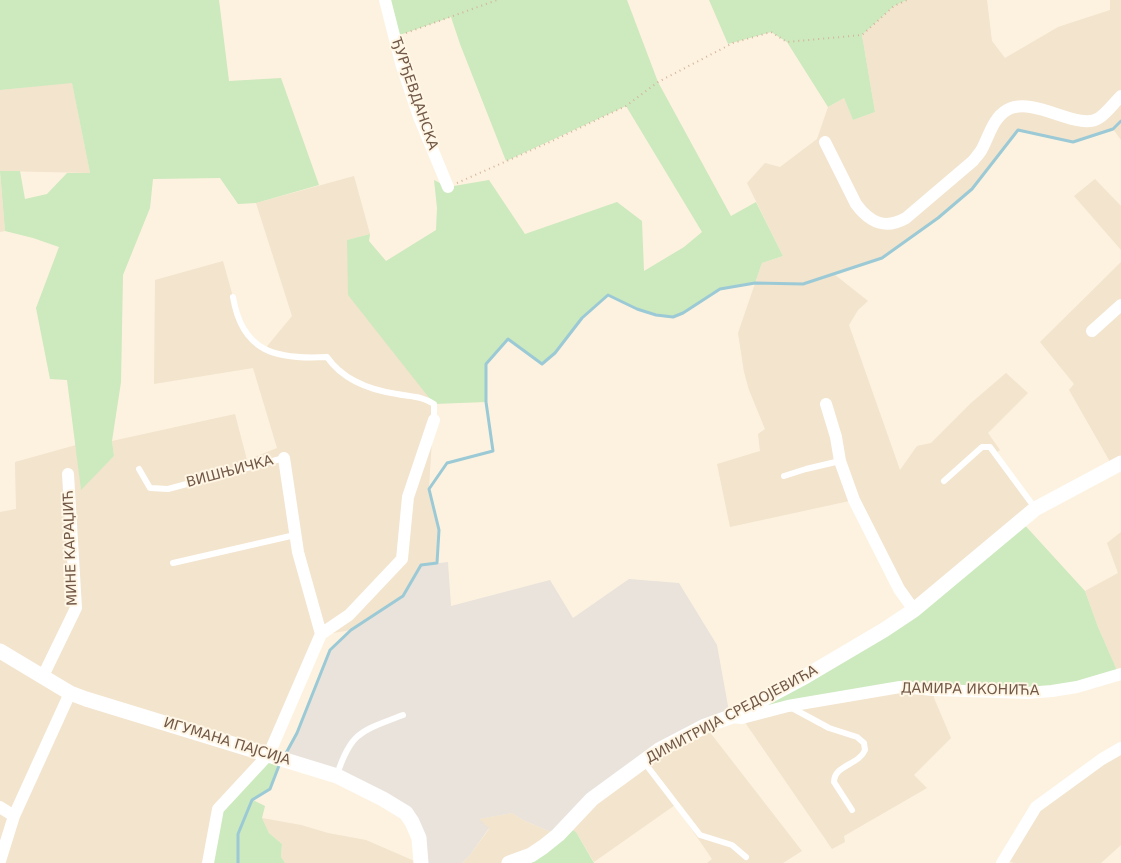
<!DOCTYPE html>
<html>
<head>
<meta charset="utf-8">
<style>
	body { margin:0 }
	canvas { display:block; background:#fcf2df }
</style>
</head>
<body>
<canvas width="1121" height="863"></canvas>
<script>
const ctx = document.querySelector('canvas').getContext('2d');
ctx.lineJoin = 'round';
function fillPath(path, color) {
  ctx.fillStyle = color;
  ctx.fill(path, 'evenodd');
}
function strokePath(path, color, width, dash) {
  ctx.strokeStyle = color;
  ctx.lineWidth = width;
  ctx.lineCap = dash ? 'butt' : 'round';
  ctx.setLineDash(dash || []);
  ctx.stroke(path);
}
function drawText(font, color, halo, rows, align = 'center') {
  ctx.font = font + ' "DejaVu Sans",sans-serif';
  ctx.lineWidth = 4;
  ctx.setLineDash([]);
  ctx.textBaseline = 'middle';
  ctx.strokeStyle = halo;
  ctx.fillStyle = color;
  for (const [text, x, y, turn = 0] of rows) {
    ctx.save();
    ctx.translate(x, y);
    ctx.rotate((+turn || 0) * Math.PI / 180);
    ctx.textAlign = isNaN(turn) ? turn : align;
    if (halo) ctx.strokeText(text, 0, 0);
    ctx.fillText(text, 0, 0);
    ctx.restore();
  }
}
fillPath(new Path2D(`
	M907 0H987L992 41 1005 58 1058 27 1110 10V0H1121V140L1113 129 1073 142 1018 130 972 189 938 218 882 258 834 274 868 301 858 310 849 325 900 470 917 446 931 443 971 403 1006 373 1028 393 988 433 1000 450 997 452 1036 508 914 610 854 500 730 527 717 464 760 451 758 434 765 429 749 390 744 372 738 333 762 263 783 256 747 183 765 163 780 167 817 139 828 107 844 98 853 120 875 112 862 35 894 6Z
	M72 82 90 173 0 171 5 231 0 232V90Z
	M354 176 370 234 347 240 434 404 429 489 439 530 437 563 421 565 403 596 351 630 321 635 208 863H0V512L16 509 15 462 76 445 81 489 114 456 112 441 235 414 247 460 277 448 253 368 154 384 155 280 223 261 240 322 264 350 292 316 256 203Z
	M1095 179 1121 206V250L1074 196Z
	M1121 262V463L1113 467 1069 390 1074 384 1040 342Z
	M1121 532V674L1119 675 1098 627 1085 591 1118 573 1107 543Z
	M900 687 934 690V698L951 738 914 775 927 788 844 836 845 842 832 849 742 718Z
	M705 726 802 851 783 863H707L712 859 675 805 594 862 576 832 566 826 585 806Z
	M1121 748V845L1101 863H1014L1005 860 1036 807Z
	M512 813 523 820 558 835 509 863H462L470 855 489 829 478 819Z
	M262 818 301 825 328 833 366 840 419 863H285L281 857 282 844 269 833Z`), '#f3e4cd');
fillPath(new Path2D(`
	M448 562 451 606 550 580 573 618 629 579 679 583 717 645 730 717 659 750 558 835 523 820 512 813 479 819 489 828 470 855 462 863H421L406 813 283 760 297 733 330 650 351 630 403 596 421 565Z`), '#eae3db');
fillPath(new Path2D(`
	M0 0H219L229 81 281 78 319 185 256 203 238 204 220 178 153 179 150 208 123 275 121 382 112 441 114 456 81 490 67 380 50 379 36 308 59 247 33 238 5 231 0 171H20L25 199 47 194 67 173H90L72 83 0 90Z
	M385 0H627L658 82 731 216 756 202 783 256 762 263 755 283C744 285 730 285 720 289 704 295 691 314 674 317 656 320 623 303 607 295L582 318 555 353 542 364 507 339 486 364V402L434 404 348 295 347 240 370 234 369 241 386 261 436 230 437 208 434 180 448 187 489 180 525 234 617 202 642 221 644 271 684 247 702 232 626 106 506 161 460 44 451 17 394 37Z
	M709 0H907L894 6 862 35 875 112 853 120 844 98 828 107 787 42 771 32 728 44Z
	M1021 521 1085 591 1098 627 1119 675 1077 687H900L742 718 914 610Z
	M269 754 282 759 270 789 253 800 265 806 262 818 269 833 282 844 281 857 285 863H208L218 809Z
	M566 826 576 832 594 863H509Z`), '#cde9be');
strokePath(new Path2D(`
	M285 755 297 733 330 650 351 630 403 596 421 565 437 563 439 530 429 489 447 463 493 451 486 402V364L508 339 542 364 555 353 582 318 608 295 637 309 656 315 673 317 683 313 720 289 755 283 803 284 882 258 938 218 972 189 1018 130 1073 142 1113 129 1121 121
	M238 863V834L252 800 270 789 280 763`), '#9bcad6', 3);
strokePath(new Path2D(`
	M406 33 497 0
	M457 183 552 141 626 106 658 82 733 43 771 32 787 42 862 35 894 6 907 0`), '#d5b49b', 2, [1, 4]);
strokePath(new Path2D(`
	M233 297C242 352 276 360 327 357 343 380 370 390 397 394 412 397 421 396 434 404V420
	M139 469 150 488 168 489 284 458
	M784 476 806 469 840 461
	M944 481 982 447H990L1035 508
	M173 563 295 535
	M792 708 829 728 857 737 864 743 865 750C859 765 834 765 834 782L852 810
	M644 762 700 835 732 845 746 857
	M337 775C351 731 362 731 403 715`), '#fff', 6);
strokePath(new Path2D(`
	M385 0 401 63 419 117 448 187
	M825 142 856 204C870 223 885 230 906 218L973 161C976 157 980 153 982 149 989 136 993 118 1007 110 1034 95 1078 132 1099 118 1107 113 1114 103 1121 96
	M1092 331 1121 305
	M826 404 836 437 840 461 854 500 899 589 914 610
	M284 458 298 552 321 634
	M43 676 76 608 68 474
	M730 717 742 718 788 706 900 687 934 690 1027 693 1052 691 1077 687 1121 674
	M0 807 14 816
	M0 861 14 816 70 693
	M208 863 218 809 269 754 321 634 349 615 402 559 408 497 434 420
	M1002 863 1036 807 1102 759 1121 748`), '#fff', 12);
strokePath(new Path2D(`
	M0 651 70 693 86 699 337 776 383 799 406 813 412 822 419 838 421 863
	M509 863 531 855 543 847 558 835 592 799 659 750 705 726 730 717 801 679 884 630 914 610 1035 509 1121 463`), '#fff', 15);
drawText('14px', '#725847', '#fff6e5', [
	["ЂУРЂЕВДАНСКА",414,94,71],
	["ВИШЊИЧКА",230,472,-15],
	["МИНЕ КАРАЏИЋ",71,548,-92],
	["ДАМИРА ИКОНИЋА",970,690,1],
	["ДИМИТРИЈА СРЕДОЈЕВИЋА",732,715,-28],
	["ИГУМАНА ПАЈСИЈА",227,742,17]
]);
</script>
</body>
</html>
